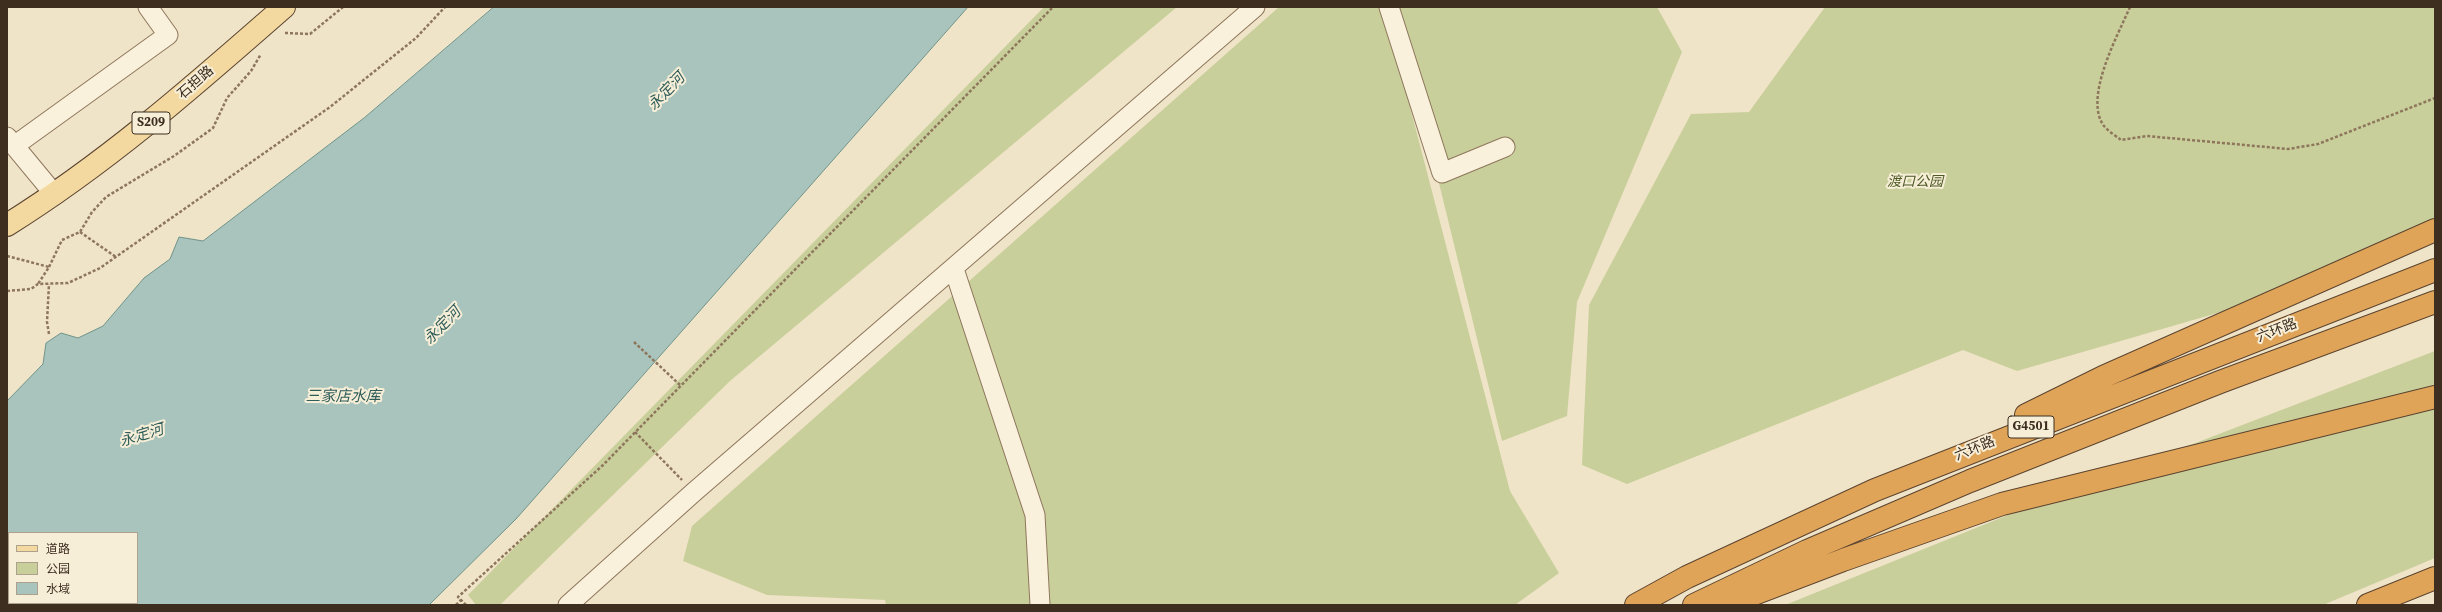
<!DOCTYPE html>
<html>
<head>
<meta charset="utf-8">
<style>
	body { margin:0 }
	#map { position:relative; width:2442px; height:612px; overflow:hidden; background:#f0e4c8; font-family:"Source Serif 4","Noto Sans SC",serif }
	canvas { display:block }
	.frame { position:absolute; inset:0; border:8px solid #3d2e20; pointer-events:none }
	.legend { position:absolute; left:8px; top:532px; width:130px; height:72px; box-sizing:border-box; background:#f7eed8; border:1px solid #ada18e; margin:0; padding:5px 7px; list-style:none; font-size:12px; color:#3d2e20 }
	.legend li { display:flex; align-items:center; gap:8px; height:20px }
	.legend b { width:20px; border:1px solid #ada18e }
</style>
</head>
<body>
<div id="map">
<canvas width="2442" height="612"></canvas>
<div class="frame"></div>
<ul class="legend">
<li><b style="height:5px;background:#f3d9a0"></b>道路</li>
<li><b style="height:11px;background:#c9cf9b"></b>公园</li>
<li><b style="height:11px;background:#a9c4bc"></b>水域</li>
</ul>
</div>
<script>
const ctx = document.querySelector('canvas').getContext('2d');
ctx.lineJoin = 'round';
function fillPath(path, color) {
  ctx.fillStyle = color;
  ctx.fill(path, 'evenodd');
}
function strokePath(path, color, width, dash) {
  ctx.strokeStyle = color;
  ctx.lineWidth = width;
  ctx.lineCap = dash ? 'butt' : 'round';
  ctx.setLineDash(dash || []);
  ctx.stroke(path);
}
function drawText(font, color, halo, rows, align = 'center') {
  ctx.font = font + ' "Source Serif 4","Noto Sans SC",serif';
  ctx.lineWidth = 4;
  ctx.setLineDash([]);
  ctx.textBaseline = 'middle';
  ctx.strokeStyle = halo;
  ctx.fillStyle = color;
  for (const [text, x, y, turn = 0] of rows) {
    ctx.save();
    ctx.translate(x, y);
    ctx.rotate((+turn || 0) * Math.PI / 180);
    ctx.textAlign = isNaN(turn) ? turn : align;
    if (halo) ctx.strokeText(text, 0, 0);
    ctx.fillText(text, 0, 0);
    ctx.restore();
  }
}
fillPath(new Path2D(`
	M1044 7H1177L730 381 500 605H476L468 595Z
	M1279 7H1384L1510 491 1559 573 1515 605H886L885 600 767 595 683 561 692 526Z
	M1396 7H1657L1682 52 1577 302 1567 416 1502 441Z
	M1825 7H2435V233L2290 292 2017 371 1963 350 1627 484 1582 465 1589 305 1691 114 1749 112Z
	M2435 351V558L2323 605H1785L2008 515Z`), '#c9cf9b');
const water = new Path2D(`
	M494 7H968L516 519 429 605H7V401L43 364 46 343 61 333 78 338 103 326 144 278 170 259 179 237 203 241 364 118ZM9 533H137V603H9Z`);
fillPath(water, '#a9c4bc');
strokePath(water, '#6f938a', 1);
const minor = new Path2D(`
	M1389 7 1442 173 1505 147
	M7 137 55 195
	M14 146 168 35 148 7
	M954 269 1035 515 1040 605
	M568 605 694 492 1255 7`);
const major = new Path2D(`
	M7 225C108 162 195 85 284 7`);
const highway = new Path2D(`
	M2026 415 2103 377 2435 230
	M1636 605 1687 577 1875 490 2435 270
	M1694 605 1807 551 1970 481 2220 382 2435 302
	M1725 605 1843 560 2002 504 2435 397
	M2368 605 2435 578`);
strokePath(minor, '#8d765c', 21);
strokePath(major, '#5b4430', 24);
strokePath(highway, '#5b4430', 24);
strokePath(new Path2D(`
	M2130 7C2118 35 2083 98 2104 126 2108 131 2116 136 2121 140L2147 136 2288 149 2318 144 2435 98
	M285 33 310 34 343 7
	M80 232 116 257
	M7 256 49 267 38 284
	M49 267 62 240 80 232 92 212 106 197 174 156 213 128 227 98 251 71 261 54
	M7 291 31 289 38 284 68 283 100 268 330 107 416 38 445 7
	M49 334 47 322 49 284
	M634 342 680 385
	M635 432 682 480
	M456 605 461 600
	M466 605 458 597 603 465 1053 7`), '#8d765c', 2.5, [3, 2]);
strokePath(minor, '#faf1dc', 19);
strokePath(major, '#f3d9a0', 22);
strokePath(highway, '#e0a458', 22);
for (const [x, y, w] of [
	[151,123,38],
	[2031,427,46]
]) {
  const box = new Path2D();
  box.roundRect(x - w / 2, y - 11, w, 22, 3);
  ctx.fillStyle = '#f7eed8';
  ctx.fill(box);
  strokePath(box, '#3d2e20', 1);
}
drawText('bold 13px', '#3d2e20', null, [
	["S209",151,123],
	["G4501",2031,427]
]);
drawText('14px', '#3d2e20', '#f7eed8', [
	["石担路",196,83,-41],
	["六环路",2277,331,-21],
	["六环路",1975,449,-22]
]);
drawText('italic 14px', '#4d5a26', '#f7eed8', [
	["渡口公园",1915,182]
]);
drawText('italic 15px', '#2f5d5a', '#f7eed8', [
	["永定河",667,92,-46],
	["永定河",443,326,-46],
	["三家店水库",343,397],
	["永定河",142,436,-17]
]);
</script>
</body>
</html>
